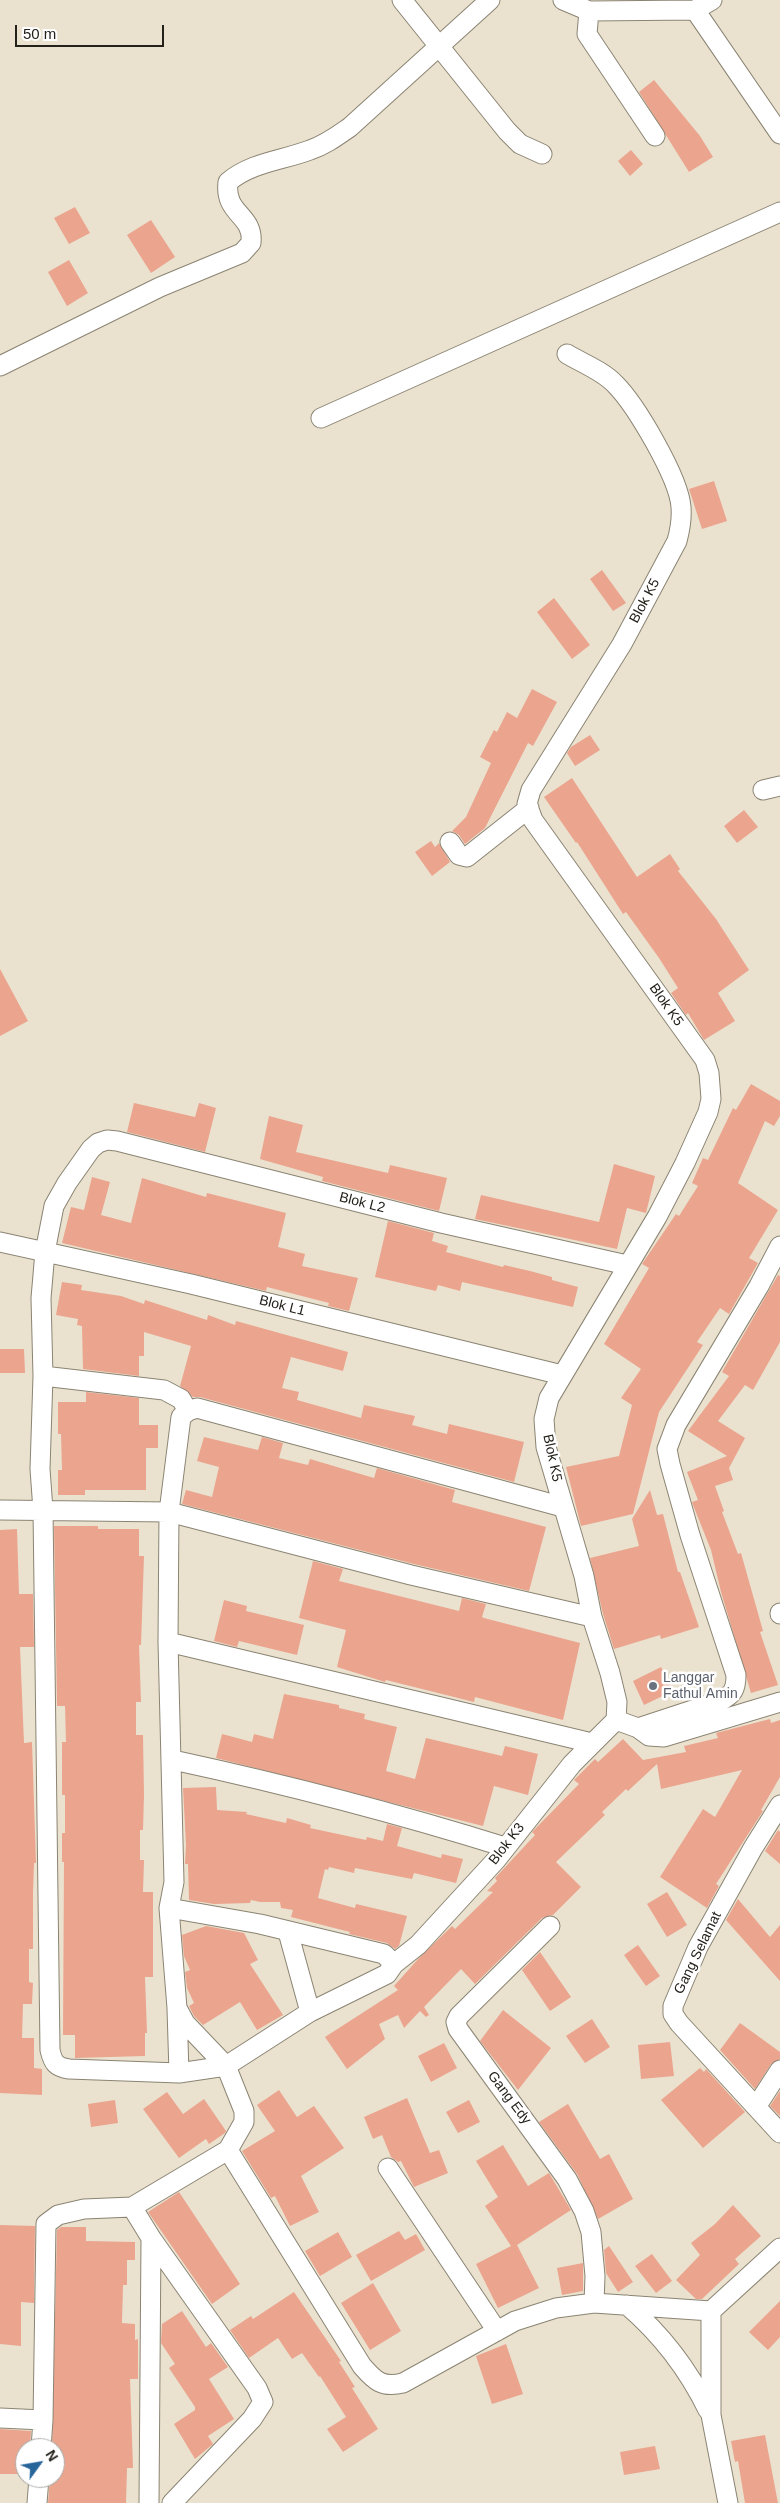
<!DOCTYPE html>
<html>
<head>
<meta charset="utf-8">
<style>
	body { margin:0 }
	#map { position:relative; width:780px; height:2503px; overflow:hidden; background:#eae2cf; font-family:Arial,sans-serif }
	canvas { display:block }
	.north { position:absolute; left:15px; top:2438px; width:50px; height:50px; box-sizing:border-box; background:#fff; border:1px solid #a7a6a3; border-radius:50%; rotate:58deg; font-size:14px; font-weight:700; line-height:20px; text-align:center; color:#23211a }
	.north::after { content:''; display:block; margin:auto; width:18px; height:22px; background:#26649a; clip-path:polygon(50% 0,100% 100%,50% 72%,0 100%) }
	.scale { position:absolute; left:15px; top:25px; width:149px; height:22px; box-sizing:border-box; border:2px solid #23211a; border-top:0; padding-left:6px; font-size:15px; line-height:18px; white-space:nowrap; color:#23211a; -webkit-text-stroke:4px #fff; paint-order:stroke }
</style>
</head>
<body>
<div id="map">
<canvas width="780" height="2503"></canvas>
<div class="north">N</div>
<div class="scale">50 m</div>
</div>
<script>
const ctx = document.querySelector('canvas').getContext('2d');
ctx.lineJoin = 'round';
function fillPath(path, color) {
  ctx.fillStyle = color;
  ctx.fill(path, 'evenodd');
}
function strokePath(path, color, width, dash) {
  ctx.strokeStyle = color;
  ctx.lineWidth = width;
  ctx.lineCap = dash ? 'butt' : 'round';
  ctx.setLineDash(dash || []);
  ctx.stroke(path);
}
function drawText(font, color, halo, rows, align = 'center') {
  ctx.font = font + ' Arial,sans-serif';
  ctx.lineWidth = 5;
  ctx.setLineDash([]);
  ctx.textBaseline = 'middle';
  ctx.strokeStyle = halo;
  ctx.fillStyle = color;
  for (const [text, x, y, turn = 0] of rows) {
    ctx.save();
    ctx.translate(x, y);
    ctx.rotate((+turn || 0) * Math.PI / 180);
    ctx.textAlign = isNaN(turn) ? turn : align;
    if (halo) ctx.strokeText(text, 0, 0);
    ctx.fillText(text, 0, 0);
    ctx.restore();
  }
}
fillPath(new Path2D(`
	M654 80 700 136 713 157 689 172 639 92Z
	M631 150 643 164 630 176 618 161Z
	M75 207 90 233 69 244 54 218Z
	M151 220 175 257 151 273 127 235Z
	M69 260 88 293 67 306 48 272Z
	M714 481 727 521 702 529 689 489Z
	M602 570 626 603 613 611 590 579Z
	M554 598 590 645 572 659 537 612Z
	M532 689 557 702 533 746 528 743 485 828 465 844 459 835 452 831 466 817 491 763 480 757 494 730 497 732 507 712 517 718Z
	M590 735 600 750 575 766 567 753 571 747Z
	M572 778 637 877 670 854 680 869 678 871 716 919 749 970 718 993 735 1021 704 1040 688 1013 686 1015 671 993 678 988 659 958 626 912 623 914 577 842 576 843 544 797Z
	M744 810 758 827 737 843 724 826Z
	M431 841 435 847 439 843 450 862 432 876 415 852Z
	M0 969 28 1021 0 1036Z
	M751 1084 780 1101V1116L774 1126 765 1121 738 1183 778 1210 749 1258 758 1263 729 1314 720 1308 697 1342 703 1345 659 1412 633 1514 581 1526 566 1467 619 1456 632 1405 621 1398 641 1369 604 1344 649 1268 642 1264 676 1214 679 1216 698 1186 692 1183 703 1158 708 1160 733 1108 736 1110Z
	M134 1103 195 1117 199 1103 216 1108 205 1152 127 1132Z
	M269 1116 303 1125 296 1152 388 1173 390 1165 447 1178 439 1211 322 1181 323 1177 260 1159Z
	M614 1164 655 1176 646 1213 627 1208 617 1249 475 1219 481 1195 599 1222Z
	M92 1177 110 1182 101 1215 131 1223 142 1178 206 1197 207 1193 286 1213 278 1247 305 1254 302 1266 358 1278 349 1311 328 1306 329 1303 267 1287 266 1291 62 1243 71 1207 84 1210Z
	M388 1221 434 1233 432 1241 448 1246 446 1252 503 1267 504 1265 530 1271 552 1277V1280L578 1287 573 1307 462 1282 460 1291 438 1285 436 1291 375 1277Z
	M778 1275 780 1276V1342L753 1390 745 1385 718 1421 745 1438 729 1468 733 1480 715 1486 724 1511 722 1512 738 1554 741 1553 763 1631 760 1632 778 1685 751 1693 721 1592 711 1550 693 1505 692 1502 698 1500 687 1472 727 1456 688 1431 729 1376 722 1372Z
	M62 1282 82 1285 81 1290 121 1296 144 1304 145 1300 207 1320 208 1315 235 1325 236 1321 348 1352 343 1371 291 1357 282 1388 299 1392 297 1400 361 1418 364 1405 415 1416 412 1425 447 1434 449 1424 524 1442 514 1482 200 1397H193L180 1386 191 1346 144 1332V1356H139V1376L83 1369 82 1326 77 1325 78 1319 56 1315Z
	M0 1349H24L25 1373H0Z
	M86 1392 139 1398V1425H158V1448H146V1490H85V1495H58V1470H62L61 1434H58V1402H86Z
	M204 1437 258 1450 262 1437 283 1443 279 1458 308 1465 310 1459 374 1478 377 1468 455 1490 452 1502 546 1527 529 1591 414 1564 182 1504 186 1490 212 1497 219 1467 197 1461Z
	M650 1490 657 1515 663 1514 678 1572H680L699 1627 661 1639 660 1635 614 1649 603 1614 590 1558 639 1546 632 1519Z
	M54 1526H98V1529H139V1556H144L141 1645H139L141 1702H136V1735H143L144 1795 143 1830H140V1860H144L143 1892H153V1977H145L147 2033H145V2056L75 2058V2035H63L64 1862H62V1833H65V1795H62V1742H66L65 1706H57Z
	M17 1529 19 1594H33L34 1647H20L24 1743 32 1742 36 1863H34L33 1892V1949H29V1982L33 1983 32 2004H23L22 2038H34V2068L42 2069V2095L0 2093V1530Z
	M313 1561 343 1569 339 1581 459 1611 462 1598 486 1604 482 1617 484 1618 580 1643 563 1720 475 1697 474 1702 386 1680 385 1682 337 1667 346 1630 299 1618Z
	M224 1600 247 1606 246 1611 304 1625 297 1655 239 1641 237 1647 214 1641Z
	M661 1667 673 1691 644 1705 633 1681Z
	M284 1694 339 1705V1708L365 1714 364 1719 397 1727 386 1771 415 1779 426 1738 502 1756 505 1746 538 1754 528 1795 494 1786 483 1826 216 1758 222 1734 252 1742 254 1734 273 1739Z
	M770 1719 771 1723 780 1720V1777L761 1810 763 1811 716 1884 719 1886 707 1908 660 1877 703 1809 715 1817 742 1770 661 1789 657 1764 628 1791 626 1789 602 1812 605 1815 556 1862 581 1887 553 1915 542 1918 475 1984 461 1969 424 2007 429 2015 426 2017 420 2011 404 2028 398 2015 379 2024 385 2039 347 2069 325 2037 398 1990 394 1986 419 1958 452 1926 455 1929 493 1892 487 1891 497 1881 495 1878 535 1835 532 1832 535 1829 579 1784 574 1780 595 1759 598 1762 623 1739 643 1760 686 1752 684 1746 718 1738 716 1733Z
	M216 1787 217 1810 247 1812 246 1814 286 1823 287 1818 311 1825 310 1828 366 1840 367 1837 383 1841 387 1824 402 1828 397 1846 441 1858 442 1854 463 1859 456 1883 414 1873 412 1879 355 1868 354 1873 329 1867 328 1870 325 1869 318 1898 355 1908 356 1904 407 1916 399 1946 395 1949 387 1943 349 1934 350 1932 291 1917 293 1910 281 1908 280 1902H260L251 1900 250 1903 214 1904 189 1900 188 1864H185L186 1845 183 1788Z
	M778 1830 780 1832V1864L765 1851Z
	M667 1892 687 1925 667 1937 647 1904Z
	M738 1899 770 1937 780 1925V1981L726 1920Z
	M206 1926 244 1933 258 1960 250 1964 283 2015 257 2030 240 2002 203 2025 194 2016 189 2006 194 2003 187 1988 185 1972 190 1970 184 1956 182 1935Z
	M638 1945 660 1976 646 1986 624 1955Z
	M540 1952 571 1997 550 2011 522 1970Z
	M503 2010 551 2048 518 2090 480 2041Z
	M592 2019 610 2047 585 2063 566 2036Z
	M740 2023 780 2052V2059L771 2064 755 2089 720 2050Z
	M670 2042 674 2076 641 2079 638 2045Z
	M444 2043 457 2068 431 2082 418 2056Z
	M700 2068 704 2072 706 2069 745 2112 703 2148 661 2100Z
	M279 2090 297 2117 314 2106 344 2148 301 2176 319 2212 290 2226 275 2196 271 2198 242 2151 275 2131 257 2105Z
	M780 2091V2116L770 2106Z
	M167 2092 183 2114 204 2099 226 2131 225 2133 209 2144 206 2139 179 2158 143 2109Z
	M407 2098 430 2153 439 2150 448 2173 414 2187 401 2161 398 2162 391 2157 382 2135 373 2139 364 2117Z
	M115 2100 118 2123 91 2127 88 2104Z
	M469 2100 480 2122 458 2133 446 2112Z
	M568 2104 600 2159 609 2154 633 2199 598 2219 577 2174 539 2122Z
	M503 2145 528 2186 549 2173 571 2210 517 2245 539 2288 498 2308 476 2264 511 2246 485 2206 498 2197 476 2161Z
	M179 2192 240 2284 212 2304 148 2212Z
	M733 2205 761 2236 735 2259 739 2264 702 2299H696L676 2280 700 2255 691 2243 715 2224Z
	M0 2225 35 2226 34 2303 21 2302V2346L0 2344Z
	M61 2227H86V2241L135 2242V2260H127V2285H123L122 2323 135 2324V2340L138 2339V2379H130L133 2468H127L126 2503H48L50 2478H55V2448H52L57 2230Z
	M399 2231 405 2240 416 2234 425 2250 371 2281 356 2255Z
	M338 2232 352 2257 320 2276 305 2251Z
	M609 2246 633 2282 618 2292 606 2273 604 2250Z
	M652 2254 672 2281 656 2293 635 2266Z
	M583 2263V2291L562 2295 557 2268Z
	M373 2283 401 2331 370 2350 341 2303Z
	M294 2292 341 2361 339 2362 355 2387 352 2388 378 2429 343 2452 327 2429 346 2417 320 2376 319 2377 302 2353 292 2359 278 2338 249 2358 230 2330 251 2316 253 2319Z
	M780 2301V2337L768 2350 749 2332Z
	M182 2311 206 2347 211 2343 228 2367 209 2379 234 2419 208 2436 213 2444 195 2459 174 2424 195 2410V2407L169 2368 175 2364 161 2343 162 2324Z
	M506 2344 523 2394 492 2404 476 2356Z
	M0 2429 31 2431 30 2448H21V2474H0Z
	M765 2435 778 2503H745L738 2461 735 2462 731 2441Z
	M655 2446 660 2469 624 2475 620 2452Z`), '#eba48e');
const minor = new Path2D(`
	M402 0 507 131 520 144 542 154
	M563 0 589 11 695 10 712 0
	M695 10 780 134
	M589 11 587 34 655 136
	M567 354C582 363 603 371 615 384 636 405 679 478 681 507 682 519 680 530 677 541L622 644 531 790 527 804 533 820 705 1060 709 1073 711 1099 708 1112 685 1163 657 1217 549 1398 544 1419 546 1447 584 1576 592 1617 610 1673 617 1702 616 1720
	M0 366 160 287 242 253 251 243C254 214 224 215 228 182 252 162 281 161 310 150 325 145 337 136 350 127L490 0
	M321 418 780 212
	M763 790 780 786
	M450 842 459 855 467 857 529 808
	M0 1242 191 1284 562 1375
	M43 1376 164 1390 181 1399 188 1411
	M0 1510 169 1512 411 1575 592 1617
	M780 1613V1614
	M168 1642 592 1743
	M616 1720 572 1764 496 1860 418 1945 394 1964 387 1974 310 2012 226 2066 179 2073 69 2069C56 2067 53 2063 50 2050L43 1510 40 1469 43 1376 41 1298 45 1252 54 1206 67 1183 91 1149 98 1143 107 1140 117 1141 441 1223 627 1265
	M616 1720 638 1728 720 1701C733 1695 736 1689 736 1675L690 1535 670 1464 667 1449 676 1425 759 1286 780 1246
	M638 1728 649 1736 664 1737 780 1702
	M173 1760C284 1784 396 1813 505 1847
	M780 1805 753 1848 698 1947 673 2006V2014L679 2023 780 2133
	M169 1908 260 1924 384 1954 394 1964
	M550 1926 459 2016 456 2022 458 2029 567 2179 584 2211 591 2232 595 2276 594 2303
	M288 1932 310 2012
	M177 2009 179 2073
	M756 2107 780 2070
	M228 2150 362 2366C375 2381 382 2388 403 2383L515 2321 556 2308 594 2303 711 2311
	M388 2168 497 2331
	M132 2207 151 2238 149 2503
	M151 2238 257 2388 263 2402 252 2419 172 2503
	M627 2305C661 2334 688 2369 708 2410
	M711 2311V2415L728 2503
	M711 2311 780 2248
	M0 2418 43 2420 46 2224 58 2215 84 2209 132 2207 228 2150 244 2122V2111L226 2066 185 2023 177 2008 169 1908 174 1882 168 1642 169 1512 181 1417 188 1411 197 1408 563 1507
	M41 2448 43 2420
	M37 2503 39 2478`);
strokePath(minor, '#8b8473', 21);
strokePath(minor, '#fff', 19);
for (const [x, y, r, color] of [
	[653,1686,5,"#6b7280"]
]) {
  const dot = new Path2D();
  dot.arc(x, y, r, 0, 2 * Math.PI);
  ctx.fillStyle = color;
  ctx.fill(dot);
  strokePath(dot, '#fff', 2);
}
drawText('14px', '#23211a', '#fff', [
	["Blok K5",645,601,-62],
	["Blok K5",666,1005,55],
	["Blok L2",362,1203,14],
	["Blok L1",282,1306,14],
	["Blok K5",552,1458,78],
	["Blok K3",507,1844,-52],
	["Gang Selamat",698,1953,-64],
	["Gang Edy",509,2098,53]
]);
drawText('14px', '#5b616d', '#fff', [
	["Langgar",663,1678],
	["Fathul Amin",663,1694]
], 'left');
</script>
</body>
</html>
